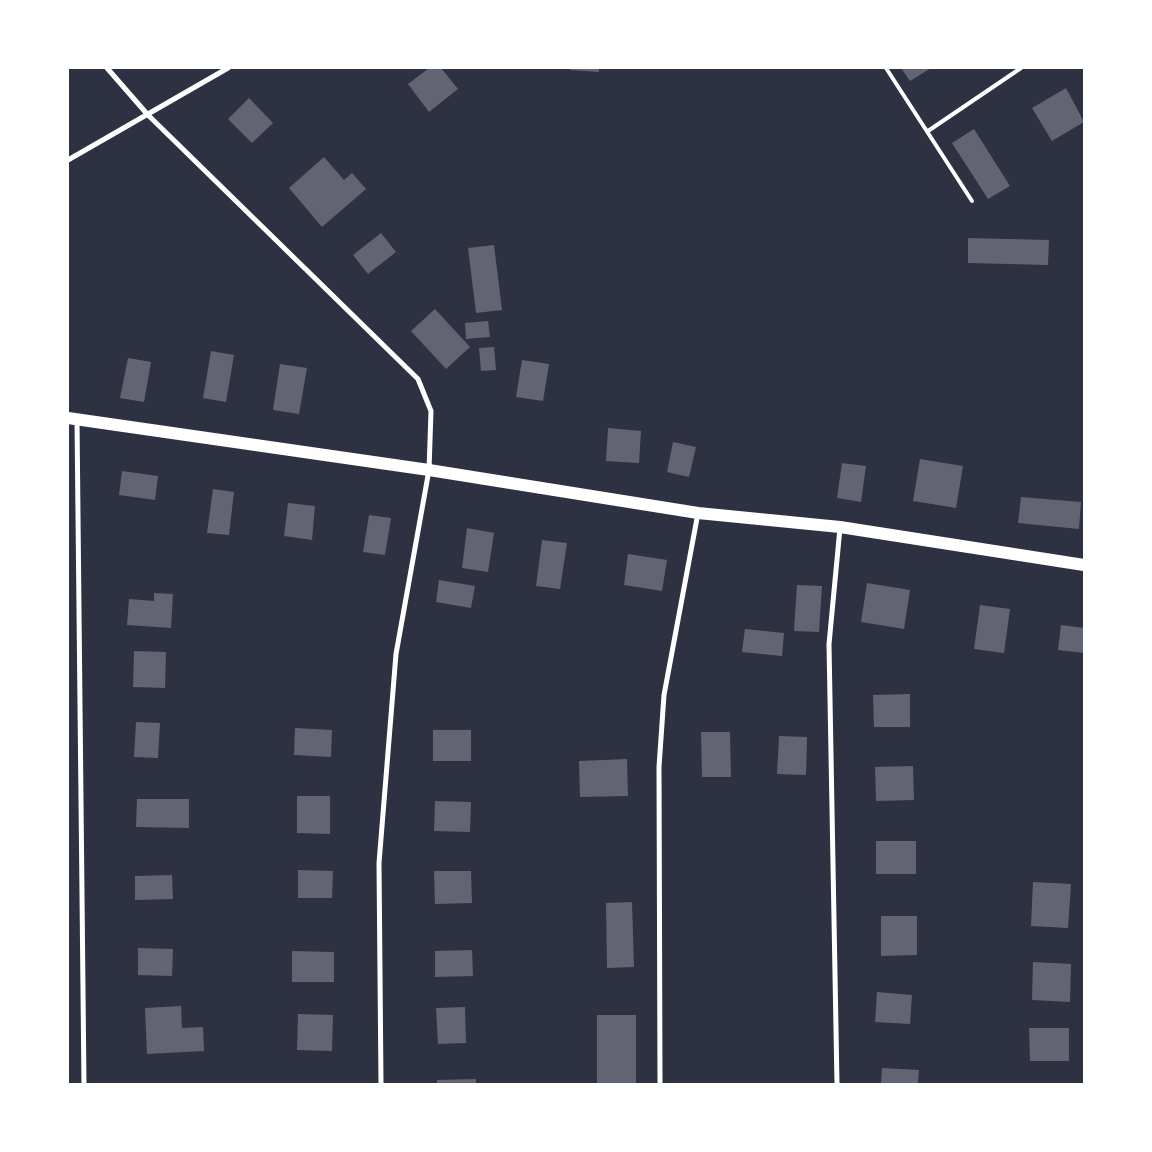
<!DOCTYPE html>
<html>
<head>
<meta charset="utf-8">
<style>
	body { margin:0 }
	#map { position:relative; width:1152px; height:1152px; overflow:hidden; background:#2d3142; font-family:"Golos Text",sans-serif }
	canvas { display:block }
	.frame { position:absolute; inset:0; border:69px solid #fff; pointer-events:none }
</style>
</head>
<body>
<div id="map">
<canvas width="1152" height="1152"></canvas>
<div class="frame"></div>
</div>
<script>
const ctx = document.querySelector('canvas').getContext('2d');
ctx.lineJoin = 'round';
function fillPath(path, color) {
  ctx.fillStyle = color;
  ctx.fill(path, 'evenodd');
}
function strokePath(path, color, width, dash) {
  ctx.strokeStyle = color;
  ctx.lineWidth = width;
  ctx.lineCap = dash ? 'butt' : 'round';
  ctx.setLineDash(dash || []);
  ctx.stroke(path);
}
fillPath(new Path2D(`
	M429 68H441L458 89 429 112 408 84Z
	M571 68H599V72L570 70Z
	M901 68H931L910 81Z
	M1066 88 1084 122 1052 141 1032 108Z
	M249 98 273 123 252 143 228 119Z
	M974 129 1010 186 988 199 952 143Z
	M324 157 344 180 352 173 366 189 322 227 289 188Z
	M381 233 396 252 368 274 353 255Z
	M968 238 1049 240 1048 265 968 263Z
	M494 245 502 310 476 313 468 248Z
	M435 309 470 347 446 369 411 331Z
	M488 321 490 337 466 339 465 323Z
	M494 347 496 370 481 371 479 348Z
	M211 351 234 355 226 402 203 398Z
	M128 358 151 362 144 402 120 398Z
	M522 360 549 364 543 401 516 397Z
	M280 364 307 368 299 414 273 410Z
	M608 428 641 431 639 463 606 461Z
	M673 442 696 447 689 477 667 472Z
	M920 459 963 466 956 508 913 501Z
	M842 463 866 466 861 502 837 498Z
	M122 471 158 476 155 500 119 495Z
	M213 489 234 492 229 535 207 533Z
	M1021 497 1081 502 1079 529 1018 523Z
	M288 503 315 506 312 540 284 536Z
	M369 515 391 518 385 555 363 552Z
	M467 528 494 533 488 572 462 568Z
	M542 540 567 543 560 589 536 586Z
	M628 554 667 560 662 591 624 585Z
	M439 580 475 586 471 608 436 602Z
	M867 583 910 590 904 629 861 622Z
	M797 585 822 586 819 632 794 631Z
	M154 593 173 594 171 628 127 625 129 599 154 601Z
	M980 605 1010 609 1004 653 974 649Z
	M1061 625 1084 628V653L1058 650Z
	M745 629 784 633 782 656 742 652Z
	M134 651 166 652 165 688 133 687Z
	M910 694V727H874L873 695Z
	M136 722 160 723 158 758 134 757Z
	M295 728 332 730 331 757 294 755Z
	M433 730H471V761H433Z
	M701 732H730L731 777H702Z
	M779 736 807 737 806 775 777 774Z
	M627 759 628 796 580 797 579 761Z
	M913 766 914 800 876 801 875 767Z
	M297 796H330V834L297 833Z
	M137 799H189V828L136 827Z
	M435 801 471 802 470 832 434 831Z
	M876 841H916V874H876Z
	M298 870 333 871 332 898H298Z
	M434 871H471L472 903 435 904Z
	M172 875 173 899 135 900V876Z
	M1033 882 1071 884 1068 928 1031 926Z
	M632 902 634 967 607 968 606 903Z
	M881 916H917V955L881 956Z
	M138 948 173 949 172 976 138 975Z
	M472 950 473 976 435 977V951Z
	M292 951 334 952V982H292Z
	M1033 962 1071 964 1070 1002 1032 1000Z
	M877 992 912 995 910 1024 875 1022Z
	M181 1006 182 1028 203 1027 204 1051 147 1054 145 1008Z
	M465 1007 466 1043 438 1044 436 1008Z
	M298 1014 333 1015 332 1051 297 1050Z
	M597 1015H636V1084H597Z
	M1029 1028H1069V1061H1030Z
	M882 1068 919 1070 918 1084H881Z
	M476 1079V1084H437V1080Z`), '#626471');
strokePath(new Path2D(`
	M886 68 972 201
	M928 131 1021 68`), '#fff', 4);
strokePath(new Path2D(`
	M107 68 148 115 418 379 431 411 429 470 396 654 379 863 381 1084
	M68 160 228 68
	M77 420 84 1084
	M660 1084 659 767 664 695 698 513
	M837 1084 829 644 840 528`), '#fff', 5);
strokePath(new Path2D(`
	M68 418 429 470 698 513 840 527 1084 565`), '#fff', 12);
</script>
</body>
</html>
